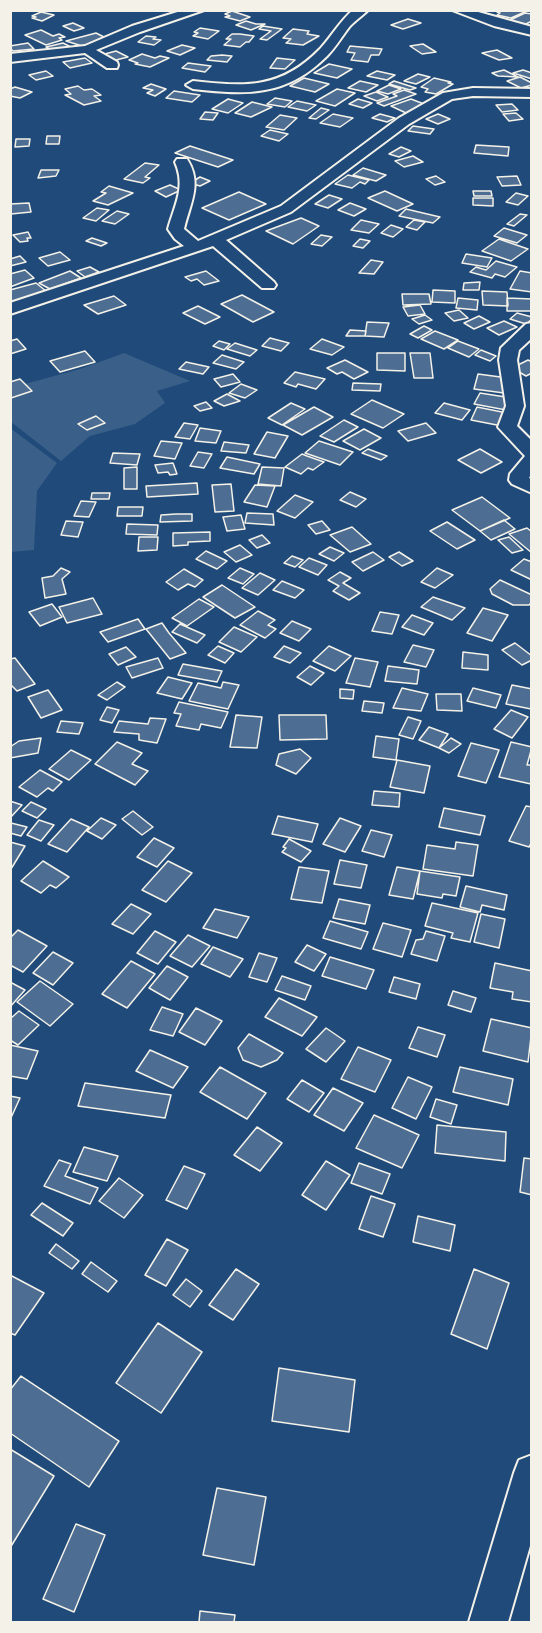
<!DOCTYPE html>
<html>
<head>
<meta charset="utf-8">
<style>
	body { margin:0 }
	#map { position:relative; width:542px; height:1633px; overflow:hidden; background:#1f4a7a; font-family:"Comic Neue",sans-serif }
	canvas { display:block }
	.frame { position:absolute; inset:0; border:12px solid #f4f1e8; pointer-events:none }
</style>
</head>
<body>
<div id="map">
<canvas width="542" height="1633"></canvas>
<div class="frame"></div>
</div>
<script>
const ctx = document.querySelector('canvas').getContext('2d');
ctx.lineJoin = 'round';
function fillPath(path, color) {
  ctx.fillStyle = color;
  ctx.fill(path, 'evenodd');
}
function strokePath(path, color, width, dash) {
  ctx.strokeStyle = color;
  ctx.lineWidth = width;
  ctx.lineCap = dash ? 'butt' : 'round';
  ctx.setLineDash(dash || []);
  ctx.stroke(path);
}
fillPath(new Path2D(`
	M124 353 190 381 157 391 165 403 135 424 90 436 61 461 11 422 10 388 80 369Z
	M10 428 57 463 37 491 34 550 11 552Z`), '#3a5f88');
const building = new Path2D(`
	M500 10H527V11L511 18 497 15 500 13 497 12Z
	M232 11 250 17 240 21 225 17 230 16 225 14Z
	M41 12 54 15 42 21 32 18 36 17 32 16Z
	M525 13 532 14V21L522 26 506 22Z
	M408 19 421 23 403 29 391 25Z
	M246 21 256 24H265L251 30 236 25Z
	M73 23 84 28 74 31 63 26Z
	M263 26 282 29 267 40 260 39 271 31 259 29Z
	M200 28 219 31 208 39 193 36 198 33 194 32Z
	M293 29 309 31 307 34 319 36 303 45 286 43 291 39 283 38Z
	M41 30 53 36 59 34 65 37 59 38 62 40 46 45 25 35Z
	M96 33 108 39 82 46 66 41Z
	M232 34H240L254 36 249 42H246L240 47 224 45 231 39H226Z
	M146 36 156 37 153 39 161 40 154 45 138 42Z
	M28 43 34 49 13 51 10 48V46Z
	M63 43 71 47 53 51 46 47Z
	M423 44 436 52 422 54 410 46Z
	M182 45 195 48 180 55 167 51Z
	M350 46 382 49 379 55H371L368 62 351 60 355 53 347 52Z
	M497 50 512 58 499 60 482 53Z
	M116 51 128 57 112 61 101 55Z
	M142 54 155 58 160 56 169 58 150 67 135 64 138 63 129 60Z
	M222 55 232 56 227 62 207 60 211 56Z
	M85 58 92 63 70 68 63 62Z
	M277 58 295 60 285 69 270 68Z
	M188 63 211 66 205 72 182 68Z
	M329 64 352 69 337 78 314 73Z
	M504 70 518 77 498 76 492 73Z
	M523 70 532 73V79L513 73Z
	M46 71 53 76 36 80 29 75Z
	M377 71 395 75 387 80 367 76Z
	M418 74 430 77 416 84 404 81Z
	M520 77 532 83V85L521 88 507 81Z
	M304 78 329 84 315 92 290 86Z
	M434 78 451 82 448 83 453 84 436 94 425 92 428 89 421 87Z
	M360 81 378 85 366 92 348 88Z
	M394 81 416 88 410 90 389 84Z
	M151 84 166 89 155 96 147 93 153 90 143 88Z
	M389 85 401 89 388 94 377 91Z
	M78 86 84 90 92 89 101 95 94 96 101 101 84 105 65 95 71 94 65 89Z
	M15 87 32 92 20 98 10 96V89Z
	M337 89 355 93 335 106 316 101Z
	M404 90 416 94 384 106 377 103 397 96 393 94Z
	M174 91 200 95 192 102 166 98Z
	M376 92 388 97 377 101 364 96Z
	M275 98 292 101 285 107 267 104Z
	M228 99 243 103 228 113 212 109Z
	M358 99 372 103 363 108 349 104Z
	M411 99 424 104 406 113 391 106Z
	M297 101 316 105 307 111 288 107Z
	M252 102 272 107 251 117 235 113Z
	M512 104 518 110 502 112 496 105Z
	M321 108 329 110 316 119 309 118Z
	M205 112 218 113 213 120 200 119Z
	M516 113 523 119 509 121 503 114Z
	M333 114 353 118 340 127 320 123Z
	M380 114 395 118 387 122 372 118Z
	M438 114 450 119 438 124 426 119Z
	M280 115 297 118 284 130 266 127Z
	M413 126 434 129 430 134 408 131Z
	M270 130 288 134 279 141 261 136Z
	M47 136H60L59 144H46Z
	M16 139H30L29 146 15 147Z
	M476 145 509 147 508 156 474 153Z
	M190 146 233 160 218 167 175 153Z
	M401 147 411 151 399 157 389 154Z
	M413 156 423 162 404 167 395 161Z
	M145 163 159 165 145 177 150 178 143 183 124 179Z
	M363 168 386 175 376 181 353 175Z
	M41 170H59L56 176 38 178Z
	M348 175 369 180 365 184 360 182 352 188 335 184Z
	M436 176 445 182 435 185 426 179Z
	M517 176 521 185 502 186 497 177Z
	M200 177 210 181 200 186 190 183Z
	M170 185 181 190 166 197 155 191Z
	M109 186 133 193 108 205 93 201 106 193 101 192Z
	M385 191 413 204 397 211 368 198Z
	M473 191H491L492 196H474Z
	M239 192 266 204 229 220 202 208Z
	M516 193 528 196 518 205 506 202Z
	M329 195 342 199 328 208 315 204Z
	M473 198H493V206L473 205Z
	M29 203 31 212 11 214 10 218V204Z
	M350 203 366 209 354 216 338 210Z
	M97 208 109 210 96 221 83 218Z
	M406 209 440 217 433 223 399 216Z
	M117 211 129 214 115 224 102 221Z
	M520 214 527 215 514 226 507 224Z
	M301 218 319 226 293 244 266 231Z
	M361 220 379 224 369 233 351 230Z
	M414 220 425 222 417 230 406 227Z
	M391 225 403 229 393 237 381 233Z
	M504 228 527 235 517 243 494 236Z
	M28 232 31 238H27L28 241 20 242 13 235Z
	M321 235 332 237 322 246 311 244Z
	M92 238 107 243 101 246 86 241Z
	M360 239 370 241 363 248 353 246Z
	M499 239 528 249 511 261 482 251Z
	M60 252 70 260 48 266 39 258Z
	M466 254 492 258 487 267 462 263Z
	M20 256 26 262 10 266V259Z
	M371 260 383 262 374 274 359 273Z
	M496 261 517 267 505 277 495 274 492 278 470 272 476 267 486 270Z
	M90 267 99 272 85 277 77 271Z
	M25 270 34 278 10 287V274Z
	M70 271 81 278 50 289 39 283Z
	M206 271 219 281 204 285 197 279 191 281 185 277Z
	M520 271 532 273V292L510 289Z
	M480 282 479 290H463L464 283Z
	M36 283 46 291 27 297 30 300 14 305 10 301V290Z
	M433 290 455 291V303L432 302Z
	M482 291 507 292 508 306 483 305Z
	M402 294H429L431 304 403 305Z
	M242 295 274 312 253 322 221 304Z
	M114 296 126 305 98 314 84 305Z
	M458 298 478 300 477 310 456 308Z
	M507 298 532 299V311H507Z
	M420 305 425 314 408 316 403 307Z
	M198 306 220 317 205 324 183 313Z
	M459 310 468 318 454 321 445 313Z
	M517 313 532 317V319L526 324 510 319Z
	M425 315 432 320 419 324 412 319Z
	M479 316 490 322 474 329 464 323Z
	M504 321 517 327 499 335 487 328Z
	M367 322 389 323 384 337 365 336Z
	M424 326 432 330 418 338 410 334Z
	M350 330 366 331 365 336H346Z
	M435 331 458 340 444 349 421 339Z
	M270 338 289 343 281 351 262 346Z
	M17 339 26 349 10 354V341Z
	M322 339 344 347 332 355 310 349Z
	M219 341 230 344 224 350 213 346Z
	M458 341 479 349 469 357 448 348Z
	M235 343 257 350 250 356 227 349Z
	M481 350 496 356 490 361 475 355Z
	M85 351 95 362 60 372 50 361Z
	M377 353H405V371L377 370Z
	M410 353H430L433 378H414Z
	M222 355 244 362 236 369 213 363Z
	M345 360 368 372 354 379 342 372 337 374 327 368Z
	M528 360 532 362V373L526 376 512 368Z
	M186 362 209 367 203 374 179 369Z
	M295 372 325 379 316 389 298 384 296 387 284 383Z
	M233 374 240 382 221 387 214 379Z
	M478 374 508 378 504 393 474 389Z
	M20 379 32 391 11 398 10 382Z
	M353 383 381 384 380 391 352 390Z
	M241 384 257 390 245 398 229 393Z
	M480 393 512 398 506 410 474 404Z
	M227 394 240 401 224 406 214 401Z
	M372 400 404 414 383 428 351 414Z
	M206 402 212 408 200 411 194 406Z
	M291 403 305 409 282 425 268 418Z
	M444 403 470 410 462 420 435 413Z
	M314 407 333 417 302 435 283 425Z
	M477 407 507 413 502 426 471 420Z
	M96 416 105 423 87 430 78 424Z
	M344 420 358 427 334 442 320 436Z
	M184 423 198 425 190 439 175 437Z
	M426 423 436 433 408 441 398 431Z
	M200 428 221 431 216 443 195 441Z
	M364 429 381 438 360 450 343 441Z
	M267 432 288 436 275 458 254 454Z
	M161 441 182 443 175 459 154 456Z
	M319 441 353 452 340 465 305 453Z
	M224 442 249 445 246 453 221 451Z
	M368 449 387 456 381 460 362 453Z
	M480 449 502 462 481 473 458 460Z
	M198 452 212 454 204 468 190 466Z
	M113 453 140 454 137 465 110 463Z
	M302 454 307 456 324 462 313 470 308 468 301 474 285 467Z
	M227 457 260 464 254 474 220 468Z
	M173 463 177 474 170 475 168 472 158 473 155 465Z
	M137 467V489H124V468Z
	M262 467 284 468 281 486 258 484Z
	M197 483 198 494 147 497 146 486Z
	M231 484 234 511 215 512 212 485Z
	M255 485 275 486 267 507 244 502Z
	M350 492 366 499 356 507 340 500Z
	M92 493H110L109 499H91Z
	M295 495 313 502 295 518 277 511Z
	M482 497 510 518 480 531 452 510Z
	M81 501 96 502 89 517 74 516Z
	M118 507H143L142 516H117Z
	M247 513 273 514 274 525 245 523Z
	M176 514H192V521L160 522 161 515Z
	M241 515 245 529 227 531 223 517Z
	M504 520 515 529 491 540 480 531Z
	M66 521 83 522 78 537 61 535Z
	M322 521 330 530 316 534 308 525Z
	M447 522 475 540 457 549 430 531Z
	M127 524 158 525 157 535 126 534Z
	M352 527 371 544 350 552 330 535Z
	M527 528 532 532V553L509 534Z
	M210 532V541L188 542V545L173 546V533Z
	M262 535 270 543 257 548 249 540Z
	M139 537H158L157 550 138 551Z
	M509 537 523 550 512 553 498 540Z
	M240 545 252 555 236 562 224 552Z
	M330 547 344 553 334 561 319 554Z
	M206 551 227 561 217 569 196 559Z
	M373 552 384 560 363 571 352 562Z
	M399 552 413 561 402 566 389 557Z
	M292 556 303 560 295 567 284 563Z
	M309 558 327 565 318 575 299 567Z
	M524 559 532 562V580L511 570Z
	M61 568 70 572 62 579 66 594 45 598 42 578 53 576Z
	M240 568 254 574 243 584 228 578Z
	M437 568 453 575 435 588 421 582Z
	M184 569 203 580 195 587 188 584 178 590 166 582Z
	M340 572 351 578 343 583 360 593 349 600 333 591 339 586 328 580Z
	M260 573 275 580 258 595 242 588Z
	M500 580 532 595V602L529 605H513L492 594 490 589Z
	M282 581 304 590 295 598 273 590Z
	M222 585 255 607 235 618 203 597Z
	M433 597 465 608 452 620 421 607Z
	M93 598 102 614 67 623 59 607Z
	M199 599 214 607 187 626 172 618Z
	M52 604 62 617 40 626 29 612Z
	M483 608 508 615 492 641 467 633Z
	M258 611 275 620 268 625 276 629 265 638 240 625Z
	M380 612 399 615 392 634 372 631Z
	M412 615 433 623 424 635 402 627Z
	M138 619 145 629 108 642 100 632Z
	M292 621 311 629 299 641 280 633Z
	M162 623 169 633 186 653 170 659 146 629Z
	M180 624 205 635 197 643 172 632Z
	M234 627 257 637 241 652 219 642Z
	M515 643 532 656V660L522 665 502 650Z
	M413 645 434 650 426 667 404 662Z
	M218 646 234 653 225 663 208 655Z
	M284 646 301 653 290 663 274 657Z
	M329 646 351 656 335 671 313 661Z
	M126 647 136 657 118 665 109 654Z
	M463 652 488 655V670L462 668Z
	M15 658 35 684 17 691 10 684V659Z
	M158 658 163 668 132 678 126 667Z
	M355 658 378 662 370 687 346 683Z
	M183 664 222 671 217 682 178 675Z
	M310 666 324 673 311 685 297 677Z
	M388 666 419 670 417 684 385 681Z
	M168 677 192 683 182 699 157 693Z
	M117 682 125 687 107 700 98 695Z
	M223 682 239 685 228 709 189 701 198 683 221 688Z
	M512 685 532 689 531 709 506 704Z
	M402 688 428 694 421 711 393 708Z
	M473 688 501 695 496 708 467 701Z
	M340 689 354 690 353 699 340 698Z
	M48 690 62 710 41 718 28 697Z
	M436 694H461L462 711 437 710Z
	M364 701 384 703 382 713 362 711Z
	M179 702 228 712 221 728 201 724 199 730 176 726 181 714 174 713Z
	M107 707 119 710 112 723 100 720Z
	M511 710 528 717 512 738 494 729Z
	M236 715 262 717 257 748 230 747Z
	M279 715H326L327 739 280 740Z
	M408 717 421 721 413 739 399 735Z
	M150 718 166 719 157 743 139 740V734L114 732 119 721 148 724Z
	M61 721 83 723 79 734 57 732Z
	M429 727 448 734 439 748 419 740Z
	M376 736 399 739 396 760 373 757Z
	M41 738 38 753 10 758V747L19 741Z
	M451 738 461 744 449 753 439 748Z
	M117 742 142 753 132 764 148 771 135 785 95 764Z
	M511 742 532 747 527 765H532L531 784 499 777Z
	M471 743 499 750 486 783 458 776Z
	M300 749 311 758 296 774 276 765 279 754Z
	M71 750 91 760 69 780 49 769Z
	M397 760 430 766 424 793 390 787Z
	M40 770 62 782 53 791 48 788 37 797 19 787Z
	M374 791 400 793 399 807 372 805Z
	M10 801 22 805 10 818Z
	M31 802 46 809 37 818 22 811Z
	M526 806 532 807V842L529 847 509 841Z
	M444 808 485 816 480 835 439 827Z
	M133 811 153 827 142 835 122 819Z
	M278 816 318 824 312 842 272 834Z
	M101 818 116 825 102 839 87 831Z
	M340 818 361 826 345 852 323 844Z
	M71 819 89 827 67 852 48 844Z
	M39 820 54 825 41 841 27 835Z
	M11 823 27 827 21 836 10 833Z
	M371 830 392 835 384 857 362 851Z
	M154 838 174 848 157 867 137 857Z
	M289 839 311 851 301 862 282 852 286 848 283 847Z
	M10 842 25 846 11 869H10Z
	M456 842 478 845 473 876 423 869 427 845 455 849Z
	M340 860 367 865 361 888 334 884Z
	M43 861 69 877 56 888 50 885 41 893 21 881Z
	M168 861 192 873 166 902 142 890Z
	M299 867 329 871 322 903 291 899Z
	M397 867 420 871 413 899 389 895Z
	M420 871 460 877 456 896 443 894 442 898 417 894Z
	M466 886 507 895 504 910 482 905 480 912 460 907Z
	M339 899 370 905 365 924 333 918Z
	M432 903 478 913 470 942 451 938 453 933 425 926Z
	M131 904 151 914 133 934 112 924Z
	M215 909 249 917 237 938 203 928Z
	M481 914 505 919 499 948 474 942Z
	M330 921 368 932 361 949 323 938Z
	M383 923 411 930 402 957 373 949Z
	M18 930 47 946 23 972 10 965V938Z
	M155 931 176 942 158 964 137 953Z
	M426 931 445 936 437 961 411 954 416 940 423 939Z
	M188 935 210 946 192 967 170 956Z
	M307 945 326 954 314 971 295 962Z
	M213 947 243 959 230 977 201 964Z
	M53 952 73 963 53 985 33 973Z
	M259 953 277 958 267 982 249 977Z
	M330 957 374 970 366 989 322 976Z
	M131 961 155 974 127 1008 102 994Z
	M495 963 532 971V1002L512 999 513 992 490 988Z
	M167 966 188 977 170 1000 149 988Z
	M282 976 311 986 305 1000 275 990Z
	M394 977 420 984 416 999 389 992Z
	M40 981 73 1004 50 1026 17 1002Z
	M10 982 25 990 10 1007Z
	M453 991 476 998 471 1012 448 1005Z
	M279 998 317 1017 302 1036 265 1017Z
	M162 1007 183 1014 173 1036 150 1030Z
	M196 1008 222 1021 205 1045 179 1032Z
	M19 1011 39 1025 18 1045 10 1040V1019Z
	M491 1019 532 1028 528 1062 483 1051Z
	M418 1027 445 1035 437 1057 409 1048Z
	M326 1028 345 1041 326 1062 306 1049Z
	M249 1034 283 1053 277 1060 261 1067 243 1060 238 1048Z
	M10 1045 38 1051 27 1079 10 1076Z
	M358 1047 391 1060 375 1092 341 1079Z
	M150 1050 188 1067 173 1088 136 1071Z
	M220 1067 266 1093 247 1119 200 1092Z
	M460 1067 513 1079 508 1105 453 1092Z
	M408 1077 432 1087 416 1119 392 1108Z
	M302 1080 324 1093 309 1112 287 1099Z
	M85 1083 171 1095 165 1118 78 1106Z
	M333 1088 363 1103 344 1131 314 1115Z
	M10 1096 20 1098 10 1120Z
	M436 1099 457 1105 451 1124 430 1117Z
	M374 1115 419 1135 402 1168 356 1148Z
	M437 1125 506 1132 505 1161 435 1153Z
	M257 1127 282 1143 260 1171 234 1155Z
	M84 1147 118 1156 107 1181 73 1172Z
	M524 1158 532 1159V1195L520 1192Z
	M59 1160 71 1164 65 1176 98 1188 90 1204 44 1186Z
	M326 1161 350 1175 326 1210 302 1195Z
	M359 1163 390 1174 382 1194 351 1183Z
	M184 1166 205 1174 187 1209 166 1200Z
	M119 1178 143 1195 124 1218 99 1201Z
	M371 1196 395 1204 383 1237 359 1229Z
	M42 1203 73 1223 63 1236 31 1215Z
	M418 1216 455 1225 450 1251 413 1242Z
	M167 1239 188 1250 166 1286 145 1275Z
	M56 1244 79 1261 72 1269 49 1253Z
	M91 1262 117 1281 108 1292 82 1274Z
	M236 1269 259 1284 233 1320 209 1305Z
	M474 1269 509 1283 487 1349 451 1334Z
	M10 1275 44 1293 15 1335 10 1333Z
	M186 1279 202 1291 190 1307 173 1295Z
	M158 1323 202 1352 161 1413 116 1383Z
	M279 1368 355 1380 349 1432 272 1421Z
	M21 1376 119 1441 89 1487 10 1433V1390Z
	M10 1449 54 1476 10 1548Z
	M217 1488 266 1497 254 1565 203 1555Z
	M76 1524 105 1535 74 1612 43 1599Z
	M200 1611 235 1615 234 1622H199Z`);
fillPath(building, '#4d6e92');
strokePath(building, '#f4f1e8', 1.5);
const street = new Path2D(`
	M184 10H204L140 32 96 50 117 62 118 65 117 68H107L85 53 10 62V54L85 46 132 26Z
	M353 10H368C362 16 356 20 350 26 342 36 336 47 327 56 286 97 247 95 193 89L186 85 193 81C246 87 281 89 320 49 332 36 340 21 353 10Z
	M452 10H471L532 27V35L494 26Z
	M473 88 532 89V97L473 96 452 99 409 124 291 212 226 240 274 282 276 285 274 288H262L213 246 10 314V303L184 246 175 239 168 229C175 204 186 187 175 162L177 159H187C203 184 190 203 184 229L198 241 281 206 399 118 443 93Z
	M532 323V338L519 350 517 360 524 406 517 426 532 441V472L529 478 532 479V493L512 484 509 480 510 474 525 456 498 427 506 406 499 360 501 348 526 324Z
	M532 1455V1539L508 1622H469L514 1473 519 1460Z`);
strokePath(street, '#f4f1e8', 4);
fillPath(street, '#1f4a7a');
</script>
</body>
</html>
